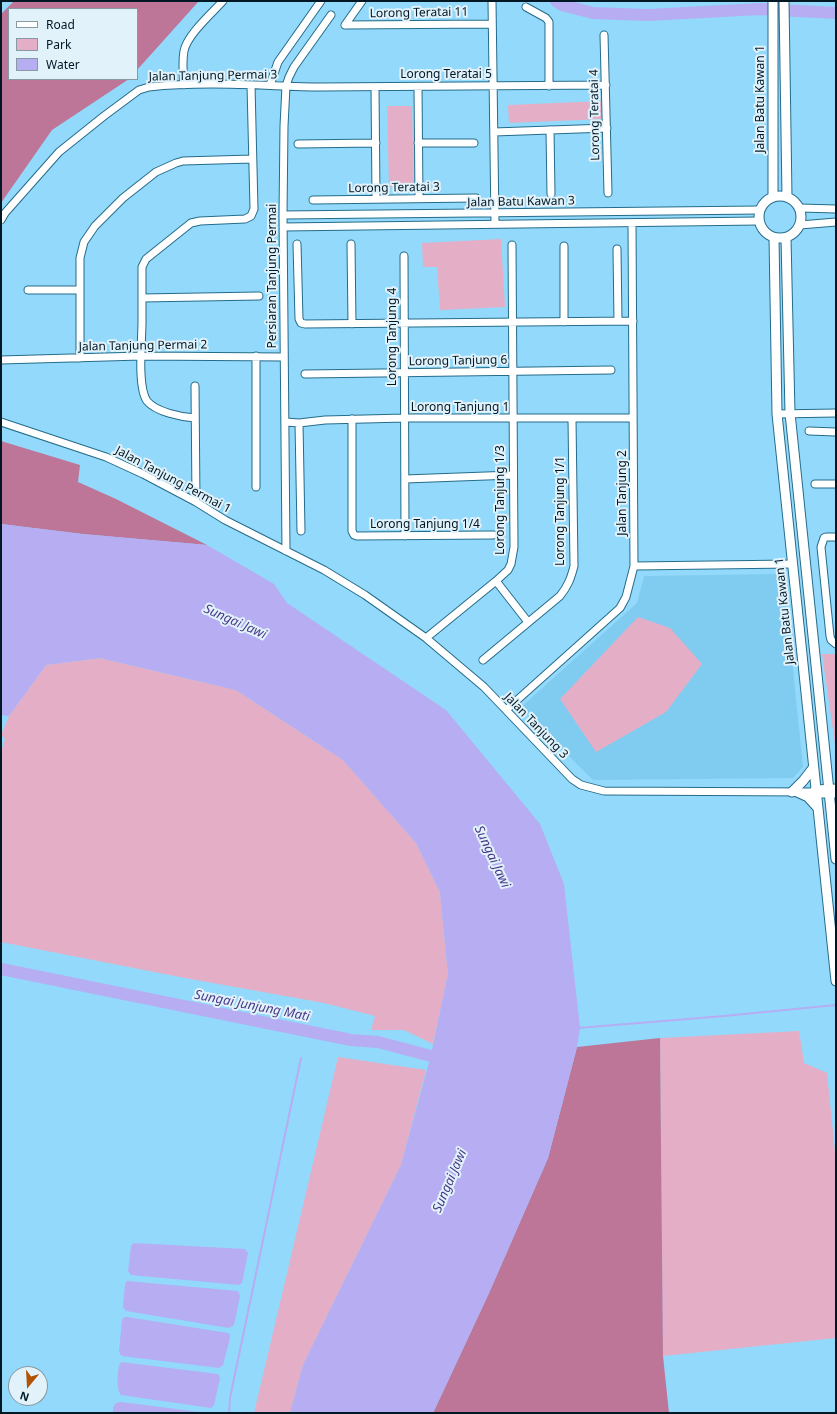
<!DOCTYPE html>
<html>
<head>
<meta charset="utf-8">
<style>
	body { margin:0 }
	#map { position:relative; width:837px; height:1414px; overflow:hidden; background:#93d9fb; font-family:"Noto Sans",sans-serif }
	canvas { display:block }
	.frame { position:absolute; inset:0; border:2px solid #001724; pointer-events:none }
	.legend { position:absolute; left:8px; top:8px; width:130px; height:72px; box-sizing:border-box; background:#e1f2fa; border:1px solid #879aa4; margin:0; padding:5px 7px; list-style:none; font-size:12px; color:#001724 }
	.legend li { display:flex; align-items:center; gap:8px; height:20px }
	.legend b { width:20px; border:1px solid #879aa4 }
	.north { position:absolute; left:8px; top:1366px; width:40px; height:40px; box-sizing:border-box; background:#e1f2fa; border:1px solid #879aa4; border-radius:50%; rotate:198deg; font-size:11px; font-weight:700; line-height:16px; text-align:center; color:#001724 }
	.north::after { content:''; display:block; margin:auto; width:14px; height:18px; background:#b25304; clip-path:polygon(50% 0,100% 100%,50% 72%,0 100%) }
</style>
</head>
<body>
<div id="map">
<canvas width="837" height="1414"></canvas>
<div class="frame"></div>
<ul class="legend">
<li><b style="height:5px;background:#fff"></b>Road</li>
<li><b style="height:11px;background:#e4afc6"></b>Park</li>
<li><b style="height:11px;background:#b6adf2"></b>Water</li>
</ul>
<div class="north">N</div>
</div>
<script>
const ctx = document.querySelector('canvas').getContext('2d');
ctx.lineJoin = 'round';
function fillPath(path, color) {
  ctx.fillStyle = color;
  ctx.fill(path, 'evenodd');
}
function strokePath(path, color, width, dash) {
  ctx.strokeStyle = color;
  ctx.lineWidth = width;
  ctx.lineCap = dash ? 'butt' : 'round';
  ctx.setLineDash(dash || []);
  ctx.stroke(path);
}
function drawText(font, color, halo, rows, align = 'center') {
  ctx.font = font + ' "Noto Sans",sans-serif';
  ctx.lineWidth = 4;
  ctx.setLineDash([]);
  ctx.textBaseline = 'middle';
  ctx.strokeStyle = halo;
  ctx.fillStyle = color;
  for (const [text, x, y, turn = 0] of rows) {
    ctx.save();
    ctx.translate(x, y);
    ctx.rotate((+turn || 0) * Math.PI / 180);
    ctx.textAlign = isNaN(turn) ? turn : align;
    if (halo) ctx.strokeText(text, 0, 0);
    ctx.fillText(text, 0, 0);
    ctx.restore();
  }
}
fillPath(new Path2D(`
	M776 574 784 582 803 767 793 778 593 780 520 708 637 603 644 576Z`), '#80ccf1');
fillPath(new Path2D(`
	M603 101 604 119 509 123 508 105Z
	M387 106H412L414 186 389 187Z
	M501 239 505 307 440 310 437 267H423L422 243Z
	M638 617 670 628 702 664 666 712 596 752 560 699Z
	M822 654H836V751Z
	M100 658 236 690 343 760 416 843 440 892 448 974 433 1044 404 1030H371L375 1016 324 1003 185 978 1 942V771L2 769 1 768V752L5 739 1 735 9 716 46 665Z
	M799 1031 804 1063 827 1073 836 1162V1338L663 1356 660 1038Z
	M338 1057 426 1070 401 1165 303 1365 290 1413H254Z`), '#e4afc6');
fillPath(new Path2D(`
	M14 1H199L137 70V9H9V79H129L52 130 1 203V14Z
	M1 441 80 465 78 482 116 499 207 545 82 534 1 524Z
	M660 1038 663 1356 669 1413H433L489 1293 548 1158 577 1047Z`), '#bd7698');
fillPath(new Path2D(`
	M1 524 82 534 207 545 274 584 287 603 446 710 540 824 564 884 580 1028 577 1047 548 1158 489 1293 433 1413H290L303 1365 401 1165 431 1055 448 974 440 892 416 843 343 760 236 690 100 658 46 665 9 716 1 715Z
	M134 1243 245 1249 248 1253 242 1283 239 1285 131 1275 128 1271 131 1246Z
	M127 1281 238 1291 240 1296 234 1325 229 1328 126 1311 123 1307 125 1284Z
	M124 1317H127L228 1333 230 1335V1338L223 1365 219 1368 122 1356 120 1354 119 1351 122 1320Z
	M121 1362 218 1374 220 1378 214 1405 211 1408 121 1395C116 1390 117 1367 121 1362Z
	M121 1402 207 1413H113V1407L116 1403Z`), '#b6adf2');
strokePath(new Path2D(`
	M578 1028 724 1016 836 1005
	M229 1413 230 1398 301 1058`), '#b6adf2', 2);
strokePath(new Path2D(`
	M556 1 562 5 593 13 648 15 760 9 836 13
	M1 969 351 1040 378 1042 446 1060`), '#b6adf2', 12);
const minor = new Path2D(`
	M492 1 495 224
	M526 7 546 18 549 22V86
	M345 25 492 24
	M345 25 362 1
	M604 35 608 193
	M184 85C183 74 182 62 184 51 187 35 212 13 223 1
	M270 85 278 62 321 1
	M375 87 376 199
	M418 87 419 198
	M550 130 551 194
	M494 132 607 128
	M418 143H474
	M298 144 376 143
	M313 200 476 198
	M800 208 836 209
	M283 215 760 210
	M1 220 5 213 59 152 104 116 139 90 149 87C206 81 264 86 321 87 416 87 511 86 606 85
	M800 225 836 222
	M283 227 759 221
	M297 244 299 319 301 323 305 324 633 321
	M351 244 352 324
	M564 246V322
	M617 249 618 321
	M404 256 405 536
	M28 290H80
	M142 298 259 296
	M256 356V487
	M80 358V258L84 242 95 226 123 198 156 172 176 163 183 161 252 159
	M1 360 141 356 284 357
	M305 374 611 370
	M195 386 196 502
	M777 414 836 413
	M195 418C181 417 156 412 147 401 137 387 142 340 142 322 142 304 142 285 142 267L146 259 191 223 200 221 245 219 251 216 254 209 251 85
	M352 419V531L354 535 357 536 493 535
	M1 422 106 457 143 474 196 502 225 520 324 570 365 595 426 638 484 687 572 779 581 785 604 791 811 792 816 794H836
	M286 422 299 423 325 420 405 418H633
	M299 423 301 531
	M809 431 836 432
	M405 479 513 475
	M815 484H836
	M836 537H826L824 538 821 547 830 636 831 640 836 644
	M286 551 283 215 284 126 286 86 289 77 294 67 331 15
	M634 566 792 564
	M496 581 528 622
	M426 638 496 581 508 570 511 564 514 547 512 245
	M483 660 560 596C568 586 571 578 574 566L572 419
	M506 710 620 608 626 597 634 566 632 223
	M813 791 815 789 836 788`);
const tertiary = new Path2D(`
	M773 1V197
	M784 1 787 197
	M759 217a21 21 0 1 1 42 0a21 21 0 1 1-42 0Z
	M774 238 777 414 836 981
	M786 238 790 413 836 859
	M792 792 803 781 813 768
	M797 792 808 797 817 807`);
strokePath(minor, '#256c8a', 9);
strokePath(tertiary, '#256c8a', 11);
strokePath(minor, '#fff', 7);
strokePath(tertiary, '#fff', 9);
drawText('12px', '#001724', '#e1f2fa', [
	["Lorong Teratai 11",419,13,-1],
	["Lorong Teratai 5",446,75],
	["Jalan Tanjung Permai 3",213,76,-1],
	["Jalan Batu Kawan 1",761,99,-90],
	["Lorong Teratai 4",595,115,-91],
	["Lorong Teratai 3",394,188,-1],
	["Jalan Batu Kawan 3",521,202,-1],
	["Persiaran Tanjung Permai",273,276,-90],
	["Lorong Tanjung 4",393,337,-90],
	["Jalan Tanjung Permai 2",143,346,-1],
	["Lorong Tanjung 6",458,361,-1],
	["Lorong Tanjung 1",460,408],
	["Jalan Tanjung Permai 1",173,480,28],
	["Jalan Tanjung 2",623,493,-90],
	["Lorong Tanjung 1/3",501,500,-90],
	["Lorong Tanjung 1/1",561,511,-90],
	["Lorong Tanjung 1/4",425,525],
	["Jalan Batu Kawan 1",785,611,-96],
	["Jalan Tanjung 3",536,726,46]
]);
drawText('italic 13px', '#4c398a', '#e1f2fa', [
	["Sungai Jawi",235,622,24],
	["Sungai Jawi",492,857,65],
	["Sungai Junjung Mati",252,1006,11],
	["Sungai Jawi",450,1181,-67]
]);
</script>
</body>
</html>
